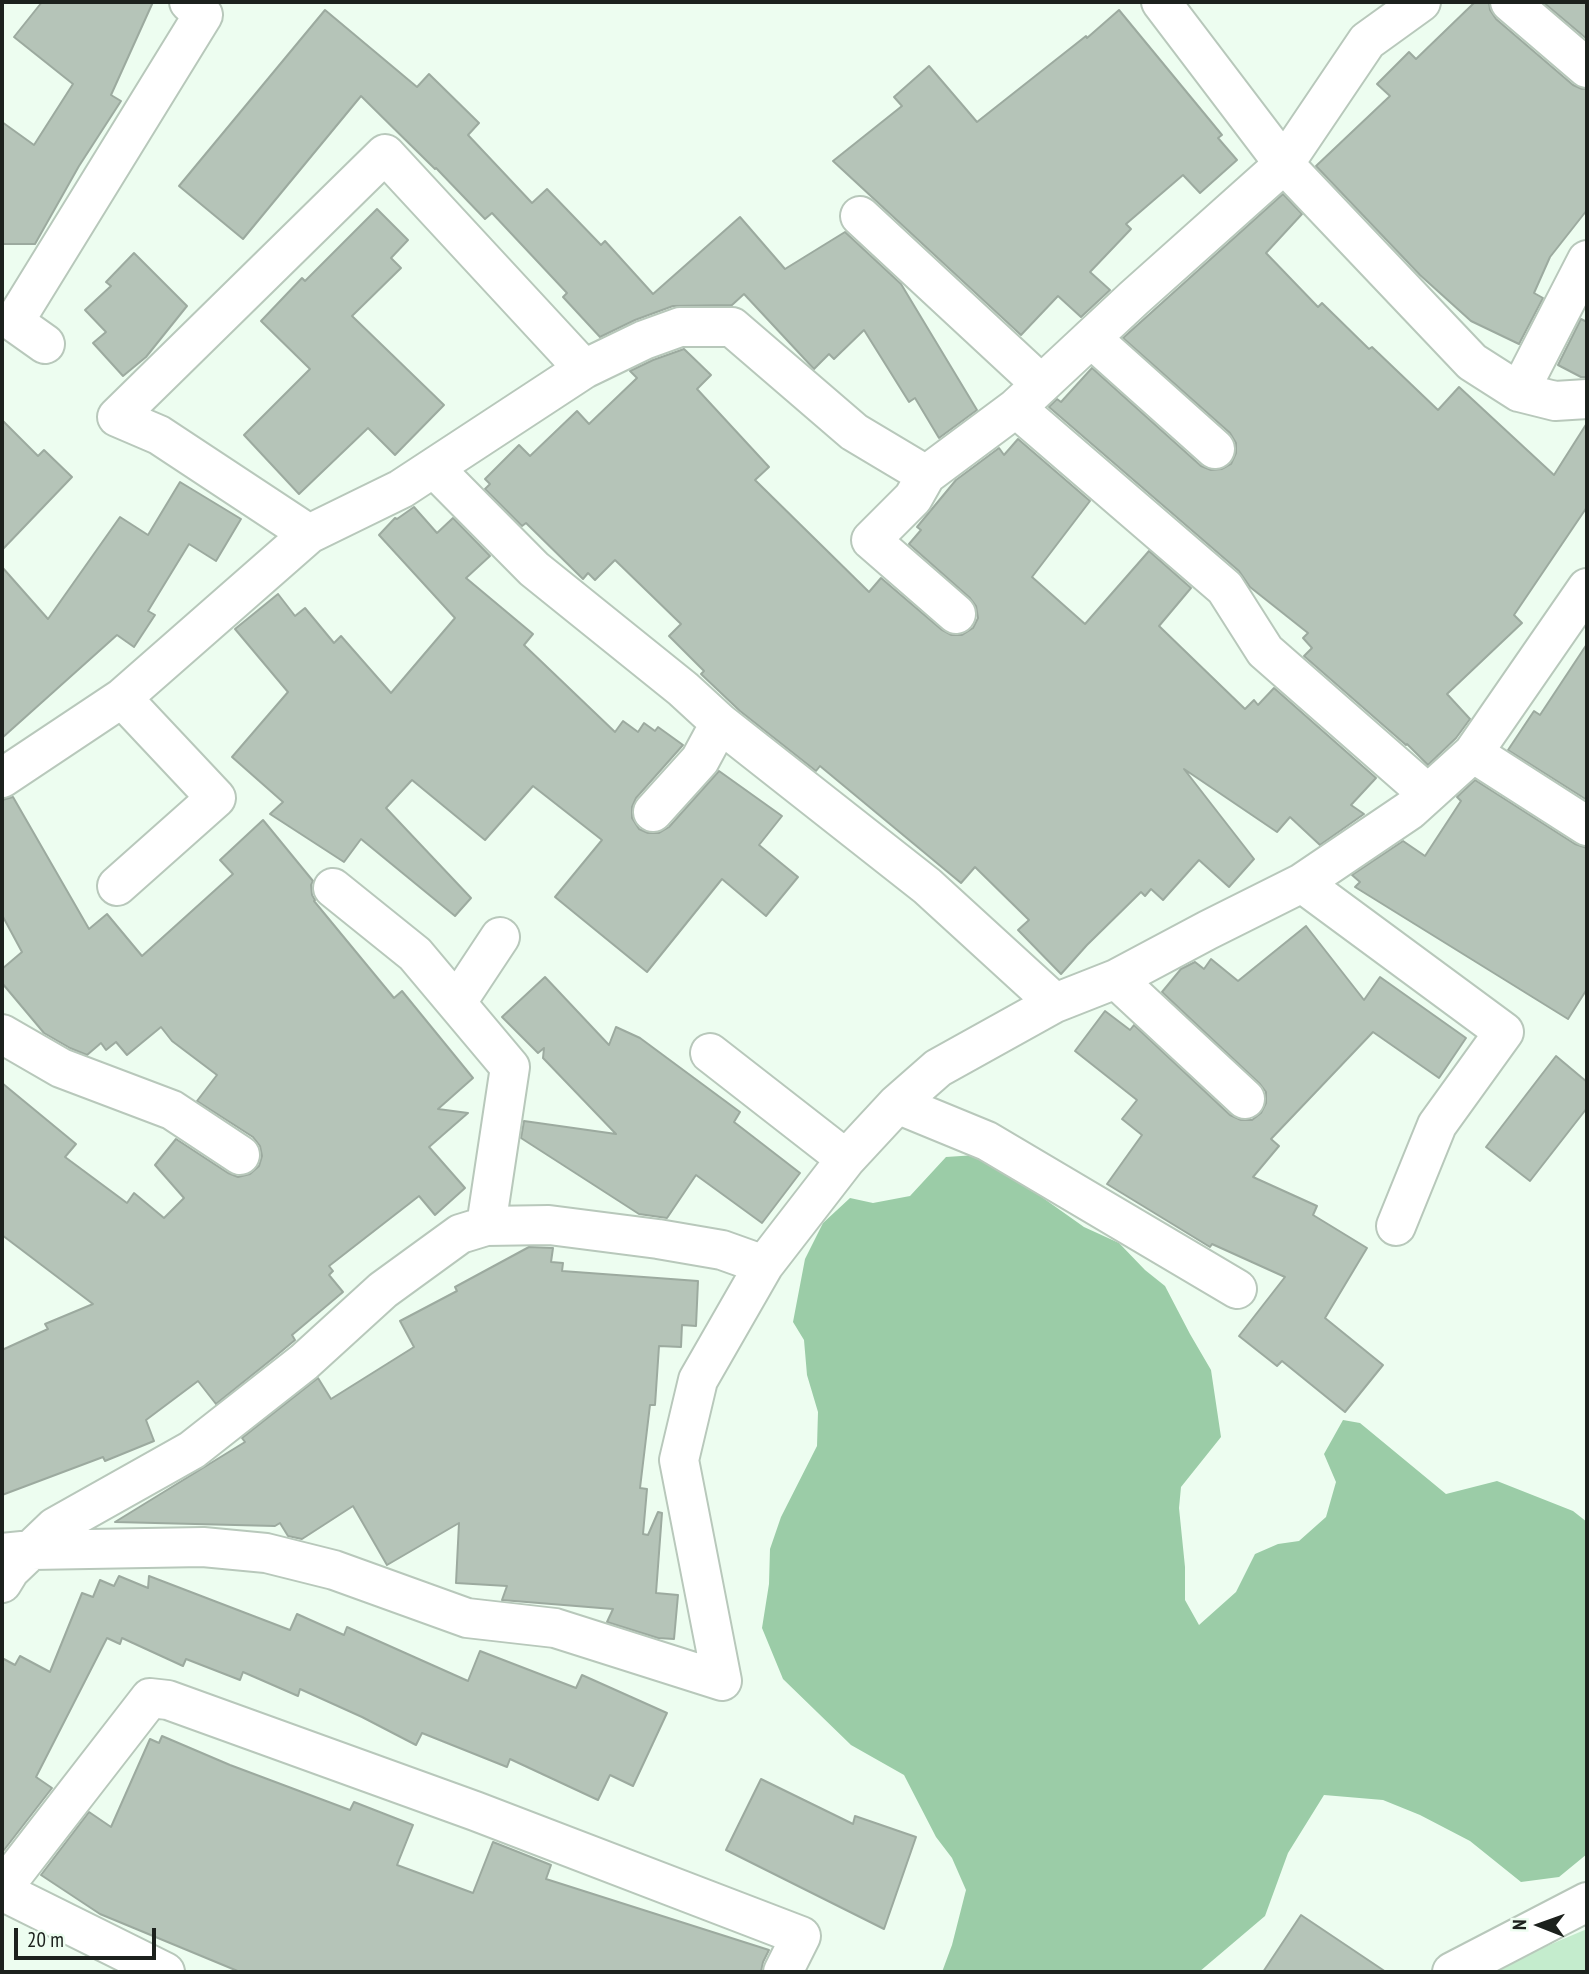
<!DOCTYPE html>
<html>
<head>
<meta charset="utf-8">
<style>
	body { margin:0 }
	#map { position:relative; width:1589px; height:1974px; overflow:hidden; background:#edfdf0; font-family:"PT Sans Narrow",sans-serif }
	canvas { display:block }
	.frame { position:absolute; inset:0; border:4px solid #1c211d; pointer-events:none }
	.north { position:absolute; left:1505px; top:1890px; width:70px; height:70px; -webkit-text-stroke:5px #edfdf0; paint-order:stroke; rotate:271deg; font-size:19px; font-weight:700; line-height:28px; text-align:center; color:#1c211d }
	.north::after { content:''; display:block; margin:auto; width:24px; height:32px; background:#1c211d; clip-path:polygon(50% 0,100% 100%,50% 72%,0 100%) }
	.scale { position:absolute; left:14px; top:1928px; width:142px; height:32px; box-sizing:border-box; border:4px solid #1c211d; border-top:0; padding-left:9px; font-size:21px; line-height:24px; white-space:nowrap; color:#1c211d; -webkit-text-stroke:5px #edfdf0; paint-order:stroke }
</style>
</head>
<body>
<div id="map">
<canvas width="1589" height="1974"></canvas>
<div class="frame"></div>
<div class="north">N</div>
<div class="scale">20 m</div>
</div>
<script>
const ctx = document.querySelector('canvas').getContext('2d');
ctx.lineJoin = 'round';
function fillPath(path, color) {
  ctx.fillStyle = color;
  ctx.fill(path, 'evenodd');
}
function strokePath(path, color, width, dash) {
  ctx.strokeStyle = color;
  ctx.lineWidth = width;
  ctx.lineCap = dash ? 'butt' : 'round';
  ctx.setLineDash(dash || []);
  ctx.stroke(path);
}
fillPath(new Path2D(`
	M1587 1929V1972H1485Z`), '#c4eccd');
fillPath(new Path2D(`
	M976 1155 1012 1176 1084 1227 1119 1243 1145 1270 1165 1286 1190 1334 1211 1370 1221 1437 1181 1487 1179 1508 1185 1567V1600L1199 1625 1236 1592 1255 1554 1278 1544 1299 1541 1326 1517 1336 1482 1324 1454 1343 1420 1360 1423 1446 1494 1497 1481 1573 1511 1587 1522V1854L1559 1877 1521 1882 1470 1841 1420 1815 1383 1800 1324 1795 1288 1853 1265 1916 1199 1972H942L952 1945 966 1890 952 1858 936 1837 904 1775 851 1745 783 1679 762 1628 769 1584 770 1549 781 1517 817 1446 818 1412 807 1375 804 1340 793 1322 805 1259 823 1223 850 1198 873 1203 910 1196 946 1157Z`), '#9bcca7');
const building = new Path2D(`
	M42 2H153L111 95 121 101 79 166 35 244H2V122L34 145 73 84 14 37Z
	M1475 2H1489L1490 10 1496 19 1573 85 1582 89H1587V210L1550 257 1534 293 1543 298 1519 344 1471 321 1420 275 1316 166 1390 96 1377 84 1409 52 1416 59Z
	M1543 2H1587V39Z
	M325 10 417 87 429 74 479 123 468 135 532 203 547 189 601 245 605 241 653 294 740 217 785 269 845 232 901 284 977 410 939 438 915 398 909 402 864 330 834 359 829 354 814 369 744 294 732 305 673 306 635 320 600 337 563 297 567 293 492 213 485 219 436 168 435 169 361 96 243 239 179 186Z
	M1119 10 1222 135 1218 138 1237 160 1200 193 1183 175 1126 224 1131 229 1090 272 1110 290 1081 317 1058 296 1021 335 833 161 902 106 894 97 929 66 977 122 1086 36 1087 38Z
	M1283 194 1302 214 1266 253 1318 307 1322 303 1369 349 1372 347 1438 410 1459 387 1554 475 1587 423V507L1514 615 1522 623 1447 694 1470 719 1456 738 1428 765 1407 744 1406 745 1304 656 1312 648 1303 638 1308 633 1250 587 1239 571 1049 407 1057 399 1061 402 1092 368 1201 466 1211 470 1222 469 1231 464 1236 453V443L1230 433 1123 338Z
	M377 209 408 240 391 258 401 268 352 316 444 405 395 455 368 428 299 494 244 435 310 369 261 321 302 278 305 281Z
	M134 253 187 306 146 357 123 376 93 343 106 332 85 310 111 286 106 282Z
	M1581 319 1587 322V377H1581L1558 365Z
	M684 349 711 375 697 389 769 467 755 480 869 592 881 578 942 630 951 635H962L973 628 978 618 976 606 970 598 909 544 921 530 917 527 956 480 999 448 1004 455 1018 439 1090 501 1032 577 1085 624 1149 551 1191 588 1159 626 1245 709 1254 700 1258 705 1274 688 1376 778 1351 805 1364 814 1320 845 1290 817 1277 832 1184 769 1254 859 1229 887 1199 860 1163 900 1151 889 1145 896 1141 892 1087 945 1061 974 1018 930 1029 920 975 867 961 883 820 766 816 771 740 711 701 674 704 671 669 636 681 624 615 560 595 580 588 573 583 579 526 523 522 526 485 489 490 484 485 479 519 445 530 456 577 411 589 424 637 378 630 371 653 360Z
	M2 420 38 456 44 450 72 477 2 550Z
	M180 482 241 519 216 561 189 544 148 611 155 615 134 647 117 635 2 738V567L48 619 120 517 148 535Z
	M414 507 437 533 453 518 490 556 466 578 533 634 524 645 615 732 623 721 638 732 644 723 655 731 658 727 683 745 636 798 632 807V818L639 829 648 833H659L669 827 719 771 782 816 759 845 798 877 766 916 722 879 647 972 555 897 602 840 533 786 485 840 412 780 386 808 471 898 455 916 361 839 344 862 270 814 283 802 232 757 288 692 235 629 278 594 295 616 305 608 334 643 341 636 391 693 455 618 379 535 395 518 397 519Z
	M1587 644V800L1508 750 1534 711 1540 715Z
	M1475 780 1575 844 1587 848V989L1568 1019 1355 887 1360 882 1352 875 1403 841 1425 856 1461 801 1457 797Z
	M13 797 89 929 107 914 142 956 233 874 220 860 263 820 313 881 311 885 312 895 315 900 314 901 394 998 402 991 473 1078 438 1109 468 1113 429 1147 465 1188 435 1215 419 1196 329 1266 333 1271 329 1275 343 1292 292 1335 295 1340 277 1355 216 1404 198 1381 146 1420 154 1441 105 1461 103 1457 2 1495V1350L48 1329 45 1324 93 1304 2 1235V1083L76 1144 65 1157 127 1203 134 1193 164 1218 184 1198 155 1165 176 1139 228 1173 238 1177 250 1174 259 1166 262 1156 260 1146 253 1137 197 1101 217 1075 172 1041 161 1027 127 1055 116 1042 106 1050 101 1043 87 1055 70 1048 44 1033 2 983V969L22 952 2 915V800Z
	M1306 926 1364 1000 1380 977 1466 1038 1439 1078 1373 1032 1271 1139 1279 1146 1253 1177 1317 1206 1313 1215 1367 1248 1325 1318 1383 1365 1345 1412 1282 1361 1277 1366 1239 1336 1285 1277 1212 1244 1210 1247 1107 1184 1142 1135 1122 1119 1137 1100 1075 1051 1105 1011 1130 1030 1134 1025 1230 1115 1241 1120H1252L1261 1113 1266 1103V1092L1260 1084 1162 992 1181 969 1195 962 1204 969 1211 959 1238 981Z
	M545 977 609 1045 616 1027 640 1038 740 1112 734 1122 800 1173 762 1223 696 1175 667 1218 639 1214 521 1138 524 1121 616 1134 543 1058 544 1048 538 1053 502 1017Z
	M1556 1056 1587 1082V1108L1530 1181 1486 1147Z
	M529 1247 553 1248 551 1262 563 1263 562 1271 698 1281 696 1326 682 1325 681 1347 659 1346 655 1405H650L640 1488 647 1489 643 1534 648 1535 658 1512 662 1513 656 1593 678 1595 674 1639 658 1638 607 1622 613 1609 502 1600 507 1586 456 1583 459 1523 387 1565 353 1506 302 1539 288 1536 280 1523 275 1526 115 1522 245 1442 242 1438 318 1378 331 1399 414 1347 400 1321 457 1291 455 1287Z
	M119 1576 148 1588 149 1576 290 1630 297 1614 344 1635 347 1627 468 1681 480 1651 576 1688 582 1675 667 1713 633 1786 610 1775 598 1800 510 1759 507 1767 422 1733 416 1745 362 1717 300 1689 298 1696 243 1672 240 1680 186 1659 183 1666 122 1638 120 1644 107 1638 36 1777 52 1788 4 1850 2 1849V1658L15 1665 20 1656 50 1672 82 1593 93 1597 100 1580 114 1586Z
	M162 1736 230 1765 350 1810 354 1802 413 1825 397 1865 473 1893 493 1842 551 1865 546 1879 769 1950 763 1962 761 1972H240L100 1914 41 1875 89 1812 111 1827 150 1739 159 1743Z
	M761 1779 853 1824 855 1816 916 1837 884 1929 726 1850Z
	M1301 1915 1386 1972H1263Z`);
fillPath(building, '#b5c4b8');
strokePath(building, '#9caa9f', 2);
const minor = new Path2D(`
	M1161 2 1284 164 1472 362 1519 392 1555 401 1587 399
	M1510 2 1587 68
	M860 216 1041 384
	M1091 338 1215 449
	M45 344 14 322 203 15 189 2
	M1519 392 1587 260
	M1016 408 1225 588 1265 651 1427 793
	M434 468 534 569 683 689 720 723 927 886 1055 1003
	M926 475 913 498 871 540 956 614
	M309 534 159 435 117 417 385 154 584 369
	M1473 753 1587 826
	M2 778 122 698 309 534 401 489 584 369 644 340 680 327H732L854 432 926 475 1016 408 1134 298 1284 164 1367 41 1421 2
	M653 812 700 760 720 723
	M1302 883 1504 1032 1437 1125 1396 1226
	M117 886 216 798 122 698
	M333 888 415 954 510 1067 486 1226
	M1116 979 1245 1099
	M457 1002 500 937
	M2 1034 61 1068 172 1110 240 1155
	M710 1053 846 1159
	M897 1104 987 1141 1237 1289
	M2 1553 32 1550 203 1547 266 1553 334 1570 467 1618 555 1628 722 1681 679 1460 698 1380 764 1265 846 1159 897 1104 938 1068 1055 1003 1116 979 1208 930 1302 883 1410 810 1473 753 1587 588
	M2 1583 10 1570 55 1527 192 1450 304 1362 383 1290 460 1234 486 1226 549 1225 658 1239 722 1250 764 1265
	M2 1889 150 1698 168 1700 475 1811 801 1936 783 1972
	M2 1891 165 1972
	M1452 1972 1587 1902`);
strokePath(minor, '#b8c8bb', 42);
strokePath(minor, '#fff', 38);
</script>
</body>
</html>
